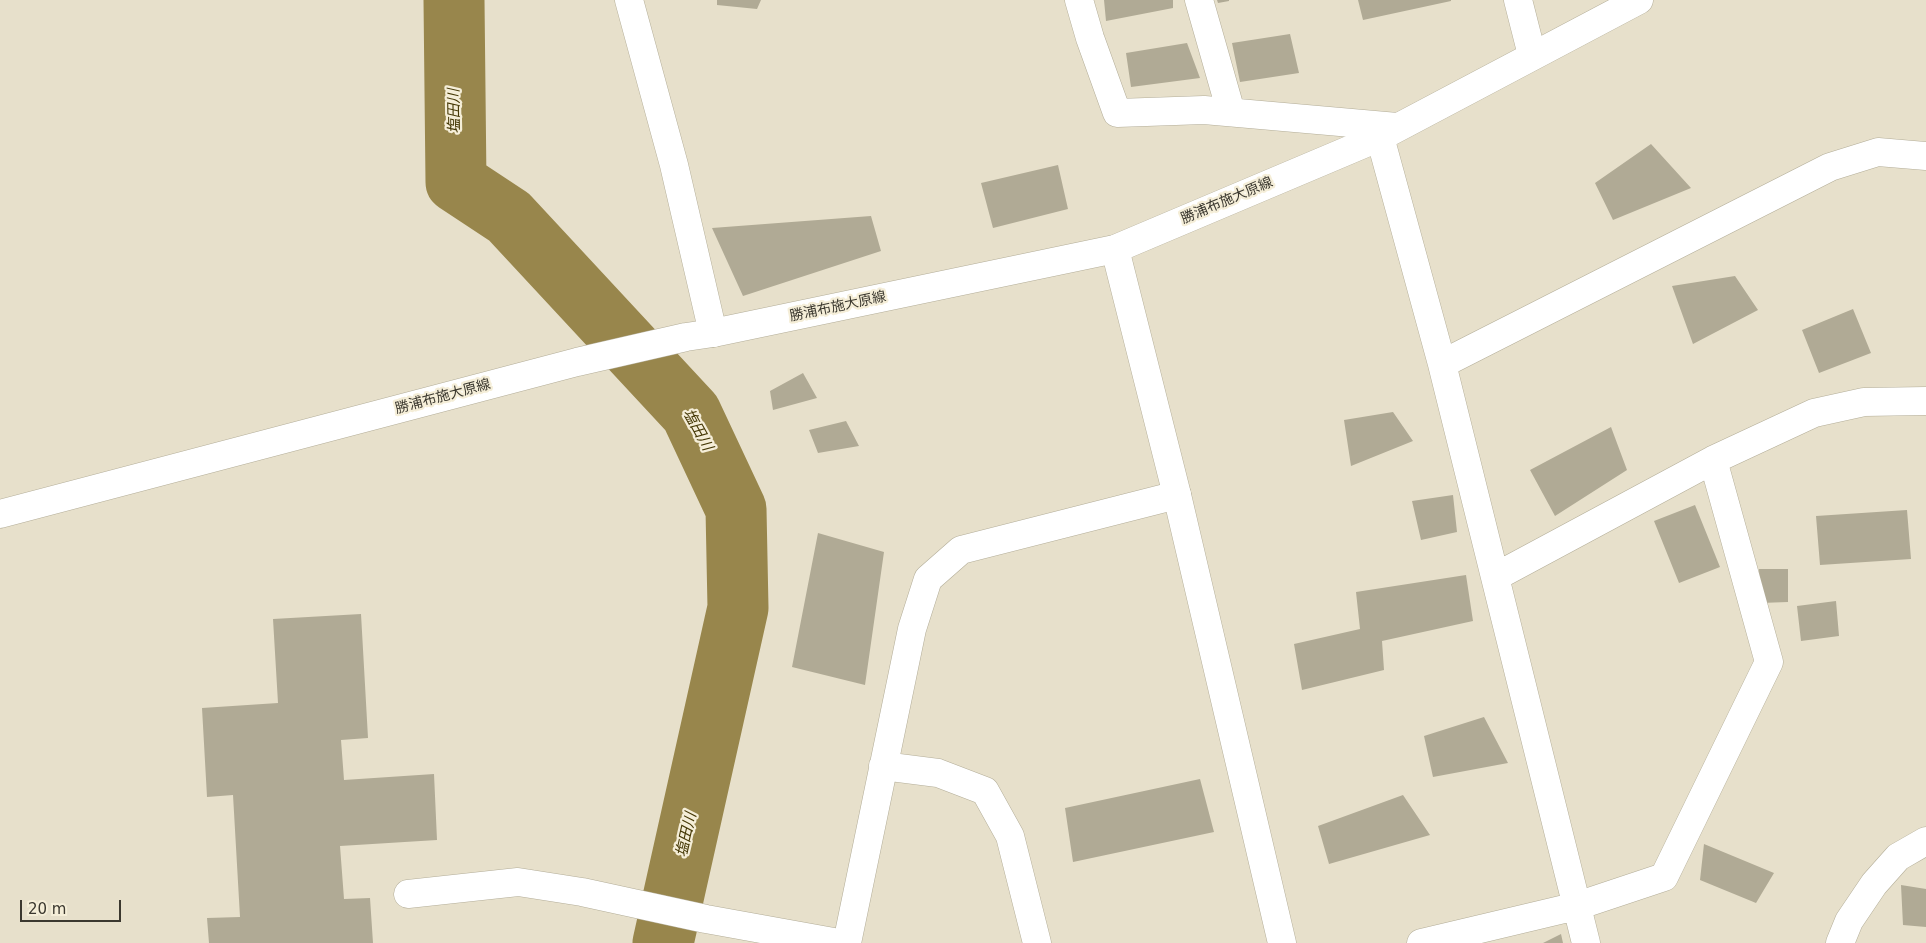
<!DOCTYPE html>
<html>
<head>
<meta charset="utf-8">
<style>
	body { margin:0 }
	#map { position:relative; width:1926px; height:943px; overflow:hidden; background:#e7e0cb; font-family:"DejaVu Sans",sans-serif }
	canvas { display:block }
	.scale { position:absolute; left:20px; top:900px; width:101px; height:22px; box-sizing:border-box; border:2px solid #3b382f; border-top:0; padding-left:6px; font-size:15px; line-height:18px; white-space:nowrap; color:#3b382f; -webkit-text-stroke:4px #f5eed8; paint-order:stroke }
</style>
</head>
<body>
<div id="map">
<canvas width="1926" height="943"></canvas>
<div class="scale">20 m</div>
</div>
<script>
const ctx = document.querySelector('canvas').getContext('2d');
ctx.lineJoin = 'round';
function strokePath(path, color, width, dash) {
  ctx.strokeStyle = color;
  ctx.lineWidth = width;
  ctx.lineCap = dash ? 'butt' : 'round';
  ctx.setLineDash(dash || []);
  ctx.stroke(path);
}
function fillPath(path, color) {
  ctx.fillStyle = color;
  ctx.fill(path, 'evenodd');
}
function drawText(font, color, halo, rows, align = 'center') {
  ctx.font = font + ' "DejaVu Sans","Noto Sans JP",sans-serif';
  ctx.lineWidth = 4.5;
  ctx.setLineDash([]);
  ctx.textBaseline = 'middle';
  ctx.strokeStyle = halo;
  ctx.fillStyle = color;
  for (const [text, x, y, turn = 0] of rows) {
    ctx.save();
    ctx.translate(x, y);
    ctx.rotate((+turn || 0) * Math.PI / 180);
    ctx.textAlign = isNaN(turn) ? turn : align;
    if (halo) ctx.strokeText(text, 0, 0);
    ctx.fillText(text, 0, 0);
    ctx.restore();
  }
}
strokePath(new Path2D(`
	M454 0 456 182 509 217 691 413 736 509 738 608 663 943`), '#98864c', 61);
fillPath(new Path2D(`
	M717 0H761L757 9 717 5Z
	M1104 0H1173V8L1106 21Z
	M1217 0H1229V1L1218 3Z
	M1358 0H1451V1L1363 20Z
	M1290 34 1299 73 1240 82 1232 43Z
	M1187 43 1200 78 1131 87 1126 53Z
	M1651 144 1691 188 1613 220 1595 183Z
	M1058 165 1068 209 993 228 981 183Z
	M871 216 881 251 743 296 712 228Z
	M1735 276 1758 310 1693 344 1672 286Z
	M1853 309 1871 353 1819 373 1802 330Z
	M803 373 817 398 773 410 770 391Z
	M1393 412 1413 441 1351 466 1344 420Z
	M846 421 859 446 818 453 809 430Z
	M1611 427 1627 470 1555 516 1530 470Z
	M1453 495 1457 532 1421 540 1412 501Z
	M1695 505 1720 567 1679 583 1654 521Z
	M1907 510 1911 559 1820 565 1816 516Z
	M818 533 884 552 865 685 792 667Z
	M1759 569H1788V602L1760 603Z
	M1466 575 1473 621 1382 641 1384 670 1302 690 1294 644 1360 629 1356 592Z
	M1836 601 1839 636 1801 641 1797 606Z
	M361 614 368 738 341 740 344 780 434 774 437 840 340 846 344 899 370 898 373 943H209L207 918 240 917 233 795 207 797 202 708 278 703 273 619Z
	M1484 717 1508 763 1433 777 1424 736Z
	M1200 779 1214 832 1073 862 1065 808Z
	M1403 795 1430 835 1329 864 1318 826Z
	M1704 844 1774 873 1756 903 1700 880Z
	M1901 885 1926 889V927L1903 925Z
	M1561 934 1563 943H1543Z`), '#b0aa95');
const minor = new Path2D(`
	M629 0 674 165 713 333
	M1079 0 1090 38 1117 113 1204 110 1397 127
	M1199 0 1231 112
	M1518 0 1532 55
	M1380 137 1442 364 1586 943
	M1442 364 1830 167 1878 152 1926 156
	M1497 576 1713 460 1814 413 1864 402 1926 401
	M883 766 938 773 985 791 1010 836 1037 943
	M408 894 518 882 582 892 706 919 839 943
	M847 943 912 629 928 579 961 550 1177 495
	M1421 943 1577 906 1664 877 1769 662 1713 460
	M1840 943 1849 921 1874 884 1898 857 1926 841`);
const tertiary = new Path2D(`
	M1115 249 1177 495 1282 943`);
const secondary = new Path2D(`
	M0 514 577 362 686 337 713 333 1115 249 1380 137 1639 0`);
strokePath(minor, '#b3ad98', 29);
strokePath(tertiary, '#b3ad98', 29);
strokePath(secondary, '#b3ad98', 29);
strokePath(minor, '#fff', 28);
strokePath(tertiary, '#fff', 28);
strokePath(secondary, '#fff', 28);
drawText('14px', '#3b382f', '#f5eed8', [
	["勝浦布施大原線",1227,201,-23],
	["勝浦布施大原線",838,307,-12],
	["勝浦布施大原線",443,397,-15]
]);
drawText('italic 15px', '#453806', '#f5eed8', [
	["塩田川",455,111,-91],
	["塩田川",697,430,61],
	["塩田川",687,835,-77]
]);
</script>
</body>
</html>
